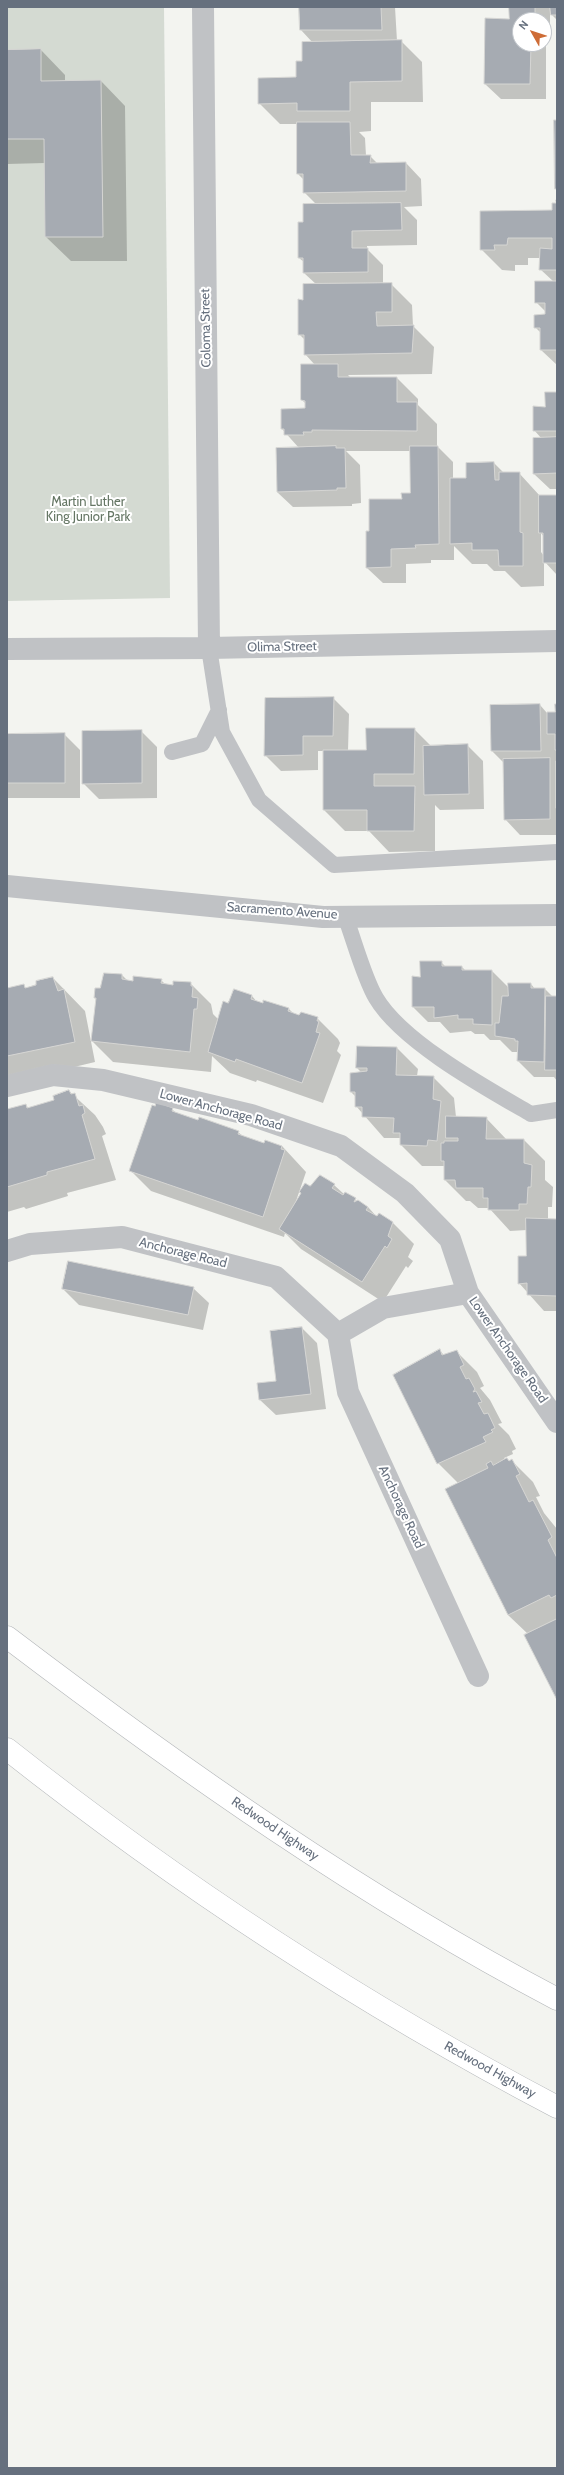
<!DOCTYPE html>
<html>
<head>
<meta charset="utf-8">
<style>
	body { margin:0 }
	#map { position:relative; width:564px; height:2475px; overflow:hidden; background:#f3f4f0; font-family:Cabin,sans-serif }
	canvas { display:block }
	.frame { position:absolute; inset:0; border:8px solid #66707e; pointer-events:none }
	.north { position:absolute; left:512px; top:12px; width:40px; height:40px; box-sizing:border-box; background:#fff; border:1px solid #c2c6cb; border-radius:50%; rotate:309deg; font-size:11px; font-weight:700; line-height:16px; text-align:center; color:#66707e }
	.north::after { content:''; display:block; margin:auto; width:14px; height:18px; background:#ce6c36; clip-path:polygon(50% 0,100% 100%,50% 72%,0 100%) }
</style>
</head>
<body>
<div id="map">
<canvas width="564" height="2475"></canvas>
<div class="frame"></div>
<div class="north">N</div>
</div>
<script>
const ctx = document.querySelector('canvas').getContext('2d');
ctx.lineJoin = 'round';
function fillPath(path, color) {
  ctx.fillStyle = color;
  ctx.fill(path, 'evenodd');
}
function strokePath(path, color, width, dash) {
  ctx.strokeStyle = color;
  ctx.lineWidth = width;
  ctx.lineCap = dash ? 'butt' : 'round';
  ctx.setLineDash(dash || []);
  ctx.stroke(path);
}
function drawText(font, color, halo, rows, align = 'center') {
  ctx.font = font + ' Cabin,sans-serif';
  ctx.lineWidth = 4;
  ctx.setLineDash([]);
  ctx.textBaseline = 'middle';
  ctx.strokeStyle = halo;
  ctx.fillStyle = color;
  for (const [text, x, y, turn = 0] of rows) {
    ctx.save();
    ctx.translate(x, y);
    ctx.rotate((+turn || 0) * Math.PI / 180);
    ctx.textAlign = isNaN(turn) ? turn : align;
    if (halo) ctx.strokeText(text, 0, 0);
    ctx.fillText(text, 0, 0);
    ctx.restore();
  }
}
fillPath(new Path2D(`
	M7 7H164L170 598 7 601Z`), '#d4dad2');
fillPath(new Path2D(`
	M300 7H395L397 41H401L422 62 423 102H371V131L359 132 365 138 366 156H370L378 164 406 163 421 179 422 206 404 207 417 220V245L367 246V249L383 265V285L391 284 412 305 413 326 434 347 432 374 348 375 351 378H397L418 399V405L437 424V446L453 462V479H467L494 463 504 473H519L540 496H557V575L544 561V586L521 587 505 571H494L487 564H472L454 546V560H431V563L406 564V583H383L367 568 370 532 411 494V451H346L360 465 361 503 352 504V506L293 507 277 492 299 448 282 429 306 409V404L302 400 315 365 305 354V340L299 334 304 301 317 285 304 273V262L299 258 304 224 317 205 304 192V180L298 174V124H280L259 103 297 78 313 43 301 30ZM541 533 544 537V556L541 552Z
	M510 7H557V20L550 13V39H546V99H501L485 84 510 20ZM520 20H544V44H520Z
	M41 50 65 75V82L101 81 125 106 127 261H71L46 237 45 163 7 164V51Z
	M557 204V365L541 350V333L535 327 546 315V312L536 302 554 282 540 269 541 258H528V265H515V271L502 270 481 249 553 211Z
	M557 393V489H550L534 474 542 439 534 430Z
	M333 698 349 714 348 751H367L414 729 432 747 467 745 483 761 484 809 440 810 435 805V851L389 852 369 831H345L324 810V751H318V770L281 771 265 755Z
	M540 705 547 713H556L557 705V835H520L505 819 504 763 492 751Z
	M141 731 157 747V798L99 799 83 783Z
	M64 734 80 750V798H7V735Z
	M441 962 446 967H462L466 971H492L509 988 531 984 535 989H545L553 997H557V1081L554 1077H534L518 1061 519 1052H512L500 1040H490L484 1034H475L471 1031 450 1033 440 1022H428L413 1007 421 978Z
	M122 975 128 981 161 980 166 985 174 986 190 983 211 1004 213 1014 218 1019 235 991 252 996 258 1003 289 1009 295 1015 317 1018 338 1039 340 1043 337 1051 341 1055 323 1103 257 1080 256 1082 230 1073 212 1056 211 1072 113 1062 92 1041 97 1000 95 998 101 989Z
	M53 978 85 1011 95 1062 7 1083V989L23 985 26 988Z
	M397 1048 418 1069 417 1076 433 1077 454 1098 456 1117 486 1118 507 1140H524L545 1161V1180L553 1187 552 1207H548V1220H557V1311H544L519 1283 527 1258V1230L510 1231 489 1208H478L470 1201H466L445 1180V1166H422L401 1145 400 1138H384L356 1106V1097L351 1092 362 1073 357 1068Z
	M69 1091 95 1115 103 1127 106 1134 102 1136 116 1180 67 1193 68 1196 26 1209 24 1207 7 1212V1110L25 1105 29 1108 55 1100Z
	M172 1109 177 1114 238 1132 244 1137 265 1144 266 1141 282 1146 306 1172 295 1204 310 1187 334 1185 345 1195 368 1207 377 1217 379 1214 393 1223 414 1244 408 1257 413 1261 408 1268 406 1266 383 1302 301 1249 285 1233 284 1237 151 1191 130 1170Z
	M193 1288 209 1303 203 1330 79 1305 63 1289Z
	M302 1328 317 1343 326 1409 276 1415 260 1400 277 1382Z
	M440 1351 444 1355 456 1351 477 1372 484 1386 480 1388 490 1400 502 1423 498 1424 509 1435 516 1449 512 1451 513 1454 504 1458 505 1460 512 1461 533 1482 540 1496 536 1497 544 1513 557 1529V1698L528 1634 508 1615 458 1483 438 1463Z`), '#0003');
const building = new Path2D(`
	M299 7H381L382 30H300Z
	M509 7H535V20H520V44H531L530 84H484L485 18 509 19Z
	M550 7H557V15H551Z
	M402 40V81L350 82V111H297V103L258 104V78L296 77V61H302V42Z
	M41 49V81L101 80 103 237H45L44 139H7V50Z
	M554 120H557V189H555Z
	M297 122H350L351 155H371L370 163 406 162V191L303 193V174H297Z
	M556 200H557V270H539L540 248 552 249V238H508L507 245H494L495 250H480V211L552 210V203H556Z
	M401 203 402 230 352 231V248H368V272L303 273V258H298V222H303V204Z
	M535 281H557V350H540V328H534V315L545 314V303H535Z
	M392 283V312H376L377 326 414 325 412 353 304 355V335H298V299L303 300V284Z
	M301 364H338V377H397V402H417V431L312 430V432H303L304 435H284V429H281V409L305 408V401L301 400Z
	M545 392H557V431H533V406L545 407Z
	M557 437V473L533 474V438Z
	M336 446V448H345L346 488H337V490L277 492 276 448Z
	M410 446H438L439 544 415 545 416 548 391 549V567L366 568V531H369V499H402L401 493H410Z
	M494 462 495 480H499V472H520V532L523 533V566H499L498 550H472V543L450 544V478H466V463Z
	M539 495H557V563H543V533H539Z
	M334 697 333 736H303V755L264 756 265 698Z
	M540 704 541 751H491L490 705Z
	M555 704H557V750H555V734H547V712H555Z
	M366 728H415L414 774H374V786H415L414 831H367V810H323V750H366Z
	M142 730V783L82 784V731Z
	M65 733V783H7V734Z
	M468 744 469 794 424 795 423 746Z
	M550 758V819L504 820 503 759Z
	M556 761H557V808H556Z
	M420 961H442V966H462V970H492V1025L473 1024V1019H458V1015L434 1018V1007H412V976L420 977Z
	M104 973 122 974V979L133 981V976L162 979 161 983 173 985V981L191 982V986H193L192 997 198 998 197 1009H194L190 1052 91 1041 96 998H94L95 988H100Z
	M53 977 58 991 64 989 75 1042 7 1056V988L24 984 25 988 36 985V981Z
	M508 983H531V988H545L544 1062 517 1061 518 1041H515V1039L495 1036V1023H499L502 996H508Z
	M234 989 252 995 251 999 263 1003V1000L289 1008 288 1011 299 1015 301 1012 318 1017 317 1021H319L316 1032 320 1033 302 1083 236 1059 235 1062 208 1052 223 1001 228 1003Z
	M546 996H557V1070H545Z
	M357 1046 397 1047 396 1075 434 1076 433 1099 441 1101 437 1141 428 1140 427 1146 400 1145V1133H393L394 1118 362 1117V1107H355V1092H350V1073L367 1071V1068H356Z
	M69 1090 71 1094 75 1093 79 1106 83 1105 85 1113 82 1115 95 1159 47 1172V1175L7 1187V1109L26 1104 27 1108 54 1100 53 1096Z
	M156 1102 173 1108 172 1111 198 1120 199 1117 239 1131 238 1134 264 1143 265 1140 282 1146 281 1149 285 1150 263 1217 129 1171 152 1105 155 1106Z
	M446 1116 487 1117 486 1139H524V1163L532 1165 531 1187H528L527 1204H519V1210H488V1198H483V1188H456L455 1180H444V1161H441V1143H444V1141H458V1138H446Z
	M320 1175 335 1184 332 1188 343 1195 345 1192 356 1198 354 1202 358 1200 368 1207 366 1210 377 1216 379 1213 393 1222 388 1236 392 1239 387 1248 385 1246 362 1282 279 1229 301 1193 299 1192 305 1183 310 1186Z
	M526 1218 557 1219V1296L527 1295V1283L518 1284V1256H526Z
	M68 1261 194 1287 188 1315 62 1289Z
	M302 1327 311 1394 259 1400 257 1383 276 1381 270 1331Z
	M440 1349 442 1355 457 1350 464 1365 460 1367 466 1379 469 1378 475 1389 473 1392 476 1391 482 1402 478 1403 484 1414 488 1413 495 1428 491 1430 493 1432 483 1437 486 1442 437 1464 393 1375Z
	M507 1458 509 1461 512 1459 520 1474 516 1476 529 1502 533 1500 552 1537 548 1540 557 1558V1595L551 1598 549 1595 508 1615 445 1489 488 1468 486 1464 491 1461 493 1465Z
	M557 1619V1700L524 1635Z`);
fillPath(building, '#a6abb2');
strokePath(building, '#d5d5d3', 1);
const motorway = new Path2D(`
	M7 1637C182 1770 363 1897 557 1999
	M7 1749C179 1885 363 2005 557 2107`);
strokePath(motorway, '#b2b5b8', 23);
strokePath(new Path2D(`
	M209 648 222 732 259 800 334 865 557 852
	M172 752 202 744 219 710
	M345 916C354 940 364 978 376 998 402 1042 486 1088 531 1114L557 1110`), '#c0c2c5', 16);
strokePath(new Path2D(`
	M203 7 209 648
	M7 649 209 648 557 641
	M7 886 323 917 557 915
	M7 1086 53 1075 103 1080 251 1115 341 1146 405 1193 450 1239 468 1293 557 1422
	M7 1251 30 1244 122 1237 276 1277 338 1334 348 1392 478 1676
	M338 1334 383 1308 468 1293`), '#c0c2c5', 22);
strokePath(motorway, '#fff', 22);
drawText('13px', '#66707e', '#fff', [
	["Coloma Street",206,328,-91],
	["Olima Street",282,647,-1],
	["Sacramento Avenue",282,911,4],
	["Lower Anchorage Road",221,1110,15],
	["Anchorage Road",183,1253,14],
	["Lower Anchorage Road",508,1350,55],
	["Anchorage Road",401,1507,65],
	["Redwood Highway",275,1829,34],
	["Redwood Highway",490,2070,29]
]);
drawText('13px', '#657664', '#fff', [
	["Martin Luther",88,502],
	["King Junior Park",88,517]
]);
</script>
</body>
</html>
